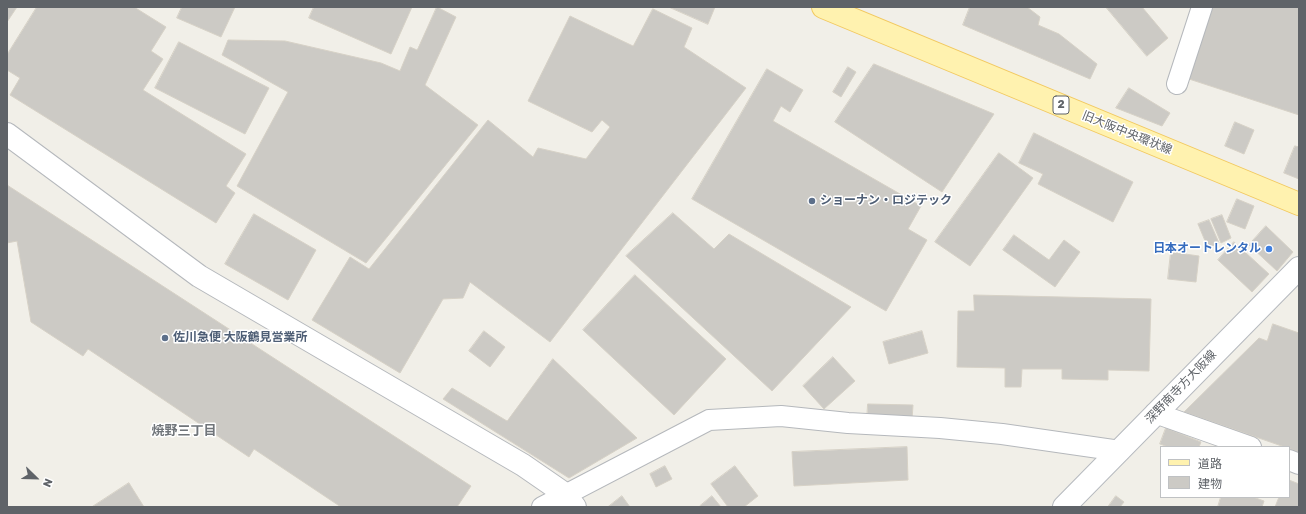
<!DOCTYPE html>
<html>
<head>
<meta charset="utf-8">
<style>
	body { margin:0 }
	#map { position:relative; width:1306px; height:514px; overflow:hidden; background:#f1efe8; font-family:Rubik,"Noto Sans JP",sans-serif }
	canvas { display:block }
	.frame { position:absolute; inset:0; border:8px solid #5f6368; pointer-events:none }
	.legend { position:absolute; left:1160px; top:446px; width:130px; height:52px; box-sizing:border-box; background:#fff; border:1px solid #bfc1c3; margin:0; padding:5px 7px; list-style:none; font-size:12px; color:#5f6368 }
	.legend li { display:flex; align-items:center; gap:8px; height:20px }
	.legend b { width:20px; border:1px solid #bfc1c3 }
	.north { position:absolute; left:16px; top:458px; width:40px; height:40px; -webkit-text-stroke:3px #fff; paint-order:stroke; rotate:113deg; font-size:11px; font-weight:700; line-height:16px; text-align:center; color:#5f6368 }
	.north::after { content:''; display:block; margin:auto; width:14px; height:18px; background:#5f6368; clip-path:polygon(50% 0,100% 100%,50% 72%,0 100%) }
</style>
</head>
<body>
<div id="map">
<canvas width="1306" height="514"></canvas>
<div class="frame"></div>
<ul class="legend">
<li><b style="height:5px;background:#fff2af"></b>道路</li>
<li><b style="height:11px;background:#cccac5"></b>建物</li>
</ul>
<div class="north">N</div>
</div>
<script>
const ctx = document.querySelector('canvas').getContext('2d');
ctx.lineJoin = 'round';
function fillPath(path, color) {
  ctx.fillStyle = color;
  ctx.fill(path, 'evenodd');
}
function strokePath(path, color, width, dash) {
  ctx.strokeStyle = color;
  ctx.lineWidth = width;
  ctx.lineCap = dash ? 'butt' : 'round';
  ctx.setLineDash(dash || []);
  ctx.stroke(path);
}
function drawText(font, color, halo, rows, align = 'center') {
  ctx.font = font + ' Rubik,"Noto Sans JP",sans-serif';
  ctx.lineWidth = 3;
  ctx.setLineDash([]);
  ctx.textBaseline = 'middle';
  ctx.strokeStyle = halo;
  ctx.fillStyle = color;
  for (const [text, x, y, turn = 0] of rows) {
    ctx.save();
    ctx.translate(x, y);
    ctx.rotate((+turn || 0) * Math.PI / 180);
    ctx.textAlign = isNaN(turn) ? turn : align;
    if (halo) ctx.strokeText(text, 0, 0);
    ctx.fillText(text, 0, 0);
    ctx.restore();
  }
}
const building = new Path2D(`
	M7 7H17L7 22Z
	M37 7H134L166 27 151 51 163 59 143 90 246 154 226 186 235 193 216 223 10 95 20 78 7 70V55Z
	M182 7H235L221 37 177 18Z
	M314 7H412L391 54 309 18Z
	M437 7 456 17 425 85 478 125 366 263 237 186 288 92 222 55 228 40 285 41 381 63 400 71 410 47 417 50Z
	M669 7H715L708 24Z
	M970 7H1027L1040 17 1038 25 1059 34 1097 64 1090 79 963 25Z
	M1106 7H1142L1168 38 1147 56Z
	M1212 7H1299V115L1189 79Z
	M653 9 692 28 684 47 746 88 550 342 470 282 463 298 443 299 400 373 312 320 350 257 369 269 488 120 533 157 538 148 586 159 610 127 602 120 592 132 528 101 570 16 633 46Z
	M179 42 269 88 245 134 155 88Z
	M874 64 994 114 942 192 835 122Z
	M848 67 856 72 841 97 833 92Z
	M767 69 803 90 790 112 781 106 773 121 921 206 908 229 927 240 886 311 692 199Z
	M1129 88 1170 113 1162 126 1116 108Z
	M1235 122 1254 130 1244 154 1225 146Z
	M1034 133 1133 182 1113 222 1038 184 1043 174 1019 163Z
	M1295 146 1299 147V179L1284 173Z
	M999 153 1033 178 970 266 935 242Z
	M7 185 471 486 457 507H341L254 449 249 457 88 349 83 356 31 322 17 241 7 243Z
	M1237 199 1254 206 1245 229 1227 222Z
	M673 213 714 249 729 234 851 307 772 391 626 256Z
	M254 214 316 250 288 300 225 264Z
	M1222 215 1231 238 1221 243 1211 219Z
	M1209 220 1219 243 1208 248 1198 224Z
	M1266 226 1293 252 1277 271 1249 245Z
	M1014 235 1049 260 1064 240 1080 252 1055 287 1003 250Z
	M1234 242 1269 274 1252 292 1218 260Z
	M1171 252 1199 256 1196 282 1168 279Z
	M635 275 726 359 674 415 583 330Z
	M974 295 1151 299 1149 371 1108 370V380L1062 379V369H1022L1021 387H1005V368L957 367 958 311H974Z
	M1273 324 1299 333V452L1184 412 1259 338 1267 341Z
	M484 331 505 347 490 367 469 351Z
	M922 331 928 353 889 364 883 342Z
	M833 357 855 381 824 409 803 386Z
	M553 359 637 438 569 478 443 399 452 388 507 421Z
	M868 404 913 405 912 420H867Z
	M1166 428 1201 442 1199 447H1168L1160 444Z
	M907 447 908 480 794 486 792 452Z
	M665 466 672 479 656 487 650 474Z
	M735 466 758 496 744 507H728L711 484Z
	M1289 480 1299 484V507H1275L1279 497H1289Z
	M129 483 144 507H92Z
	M622 496 630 507H608Z
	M712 496 721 507H700V506Z
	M1116 496 1124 502 1120 507H1108Z
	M1221 497H1253L1264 501 1262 507H1218Z`);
fillPath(building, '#cccac5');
strokePath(building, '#d6d1c6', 1);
const minor = new Path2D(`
	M1177 84 1202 7
	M1155 413 1251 447
	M1289 460 1299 464
	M542 507 709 420 781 416 848 423 940 428 1002 434 1120 451`);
const tertiary = new Path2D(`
	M7 134 199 276 523 465 565 494 575 507`);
const secondary = new Path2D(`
	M1064 507 1299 268`);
const primary = new Path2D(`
	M823 7 1299 204`);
strokePath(minor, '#b5b8bc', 22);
strokePath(tertiary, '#b5b8bc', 24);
strokePath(secondary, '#b6babf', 24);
strokePath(primary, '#f2c960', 24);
strokePath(minor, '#fff', 20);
strokePath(tertiary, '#fff', 22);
strokePath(secondary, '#fff', 22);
strokePath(primary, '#fff2af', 22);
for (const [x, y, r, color] of [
	[812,201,4,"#5c6f8a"],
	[1269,249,4,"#3f7fe0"],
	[165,338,4,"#5c6f8a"]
]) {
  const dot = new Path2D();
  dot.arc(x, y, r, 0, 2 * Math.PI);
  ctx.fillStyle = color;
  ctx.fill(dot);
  strokePath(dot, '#fff', 1.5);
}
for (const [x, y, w] of [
	[1061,105,16]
]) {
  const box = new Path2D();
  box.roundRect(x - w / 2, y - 9, w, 18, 3);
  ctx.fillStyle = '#fff';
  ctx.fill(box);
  strokePath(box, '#5f6368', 1);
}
drawText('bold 11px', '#5f6368', null, [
	["2",1061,105]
]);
drawText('12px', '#5f6368', '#fff', [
	["旧大阪中央環状線",1127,133,22],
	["深野南寺方大阪線",1181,387,-46]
]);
drawText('bold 12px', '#4e5e75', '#fff', [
	["ショーナン・ロジテック",820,201],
	["佐川急便 大阪鶴見営業所",173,338]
], 'left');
drawText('bold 12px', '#366cbe', '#fff', [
	["日本オートレンタル",1261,249]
], 'right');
drawText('bold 13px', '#70757a', '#fff', [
	["焼野三丁目",184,431]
]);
</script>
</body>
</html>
